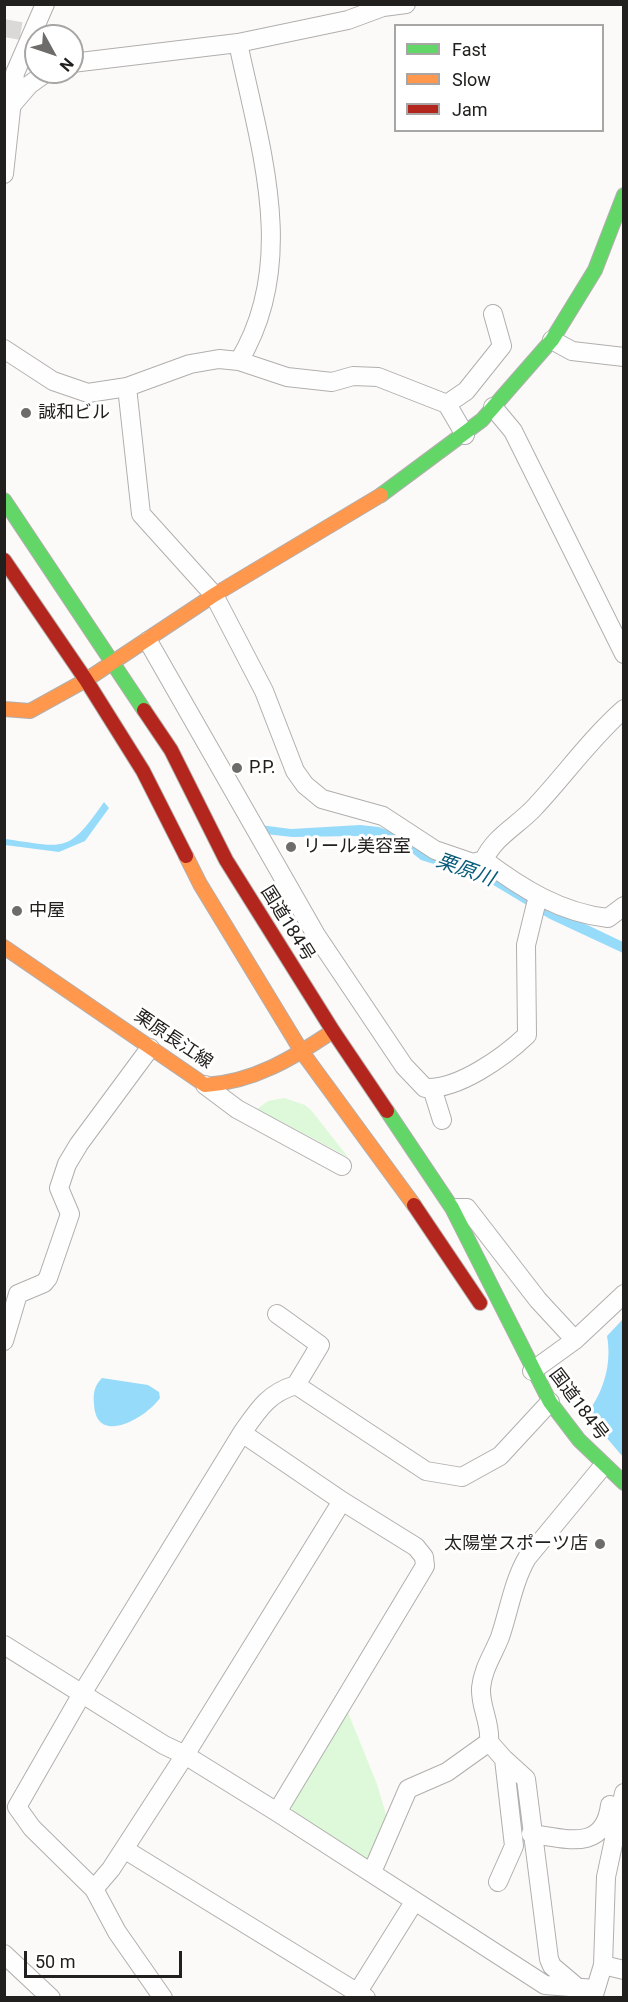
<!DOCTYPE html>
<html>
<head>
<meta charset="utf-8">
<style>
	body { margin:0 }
	#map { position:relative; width:628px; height:2002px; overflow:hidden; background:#fcfaf8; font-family:Roboto,sans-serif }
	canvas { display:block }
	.frame { position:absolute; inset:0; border:6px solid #22201e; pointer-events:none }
	.legend { position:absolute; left:394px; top:24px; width:210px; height:108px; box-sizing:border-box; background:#fff; border:2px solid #a7a6a5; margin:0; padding:8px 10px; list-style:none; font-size:18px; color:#22201e }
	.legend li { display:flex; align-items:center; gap:12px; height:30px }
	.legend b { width:30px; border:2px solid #a7a6a5 }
	.north { position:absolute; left:24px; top:24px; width:60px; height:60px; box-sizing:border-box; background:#fff; border:2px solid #a7a6a5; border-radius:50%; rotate:130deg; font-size:16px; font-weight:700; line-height:24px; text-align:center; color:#22201e }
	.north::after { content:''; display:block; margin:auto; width:21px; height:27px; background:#6e6c6a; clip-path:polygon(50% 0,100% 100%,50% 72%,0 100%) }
	.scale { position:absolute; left:24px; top:1951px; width:158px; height:27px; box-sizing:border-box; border:3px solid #22201e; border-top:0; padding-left:8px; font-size:18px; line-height:21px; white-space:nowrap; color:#22201e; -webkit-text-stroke:4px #fff; paint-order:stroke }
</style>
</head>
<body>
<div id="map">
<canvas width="628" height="2002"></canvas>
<div class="frame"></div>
<ul class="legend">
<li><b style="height:8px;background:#63d668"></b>Fast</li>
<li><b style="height:8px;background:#ff974d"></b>Slow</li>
<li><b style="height:8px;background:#b3261e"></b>Jam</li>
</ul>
<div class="north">N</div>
<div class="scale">50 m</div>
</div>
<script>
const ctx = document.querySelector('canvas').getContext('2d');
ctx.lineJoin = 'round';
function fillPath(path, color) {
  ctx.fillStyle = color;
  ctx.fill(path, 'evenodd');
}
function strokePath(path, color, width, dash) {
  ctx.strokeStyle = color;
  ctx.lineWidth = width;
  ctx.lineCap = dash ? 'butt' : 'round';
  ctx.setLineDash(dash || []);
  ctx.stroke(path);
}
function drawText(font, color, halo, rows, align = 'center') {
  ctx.font = font + ' Roboto,"Noto Sans JP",sans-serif';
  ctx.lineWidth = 6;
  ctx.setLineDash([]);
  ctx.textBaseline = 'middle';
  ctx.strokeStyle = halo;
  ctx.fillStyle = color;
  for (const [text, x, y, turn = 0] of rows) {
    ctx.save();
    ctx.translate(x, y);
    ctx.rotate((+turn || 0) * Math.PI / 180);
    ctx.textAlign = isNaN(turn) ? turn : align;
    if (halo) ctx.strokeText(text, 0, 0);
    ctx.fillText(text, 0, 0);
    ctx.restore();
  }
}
fillPath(new Path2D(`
	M284 1098 305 1105 311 1110 348 1157 257 1109 268 1101Z
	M347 1710 377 1784 390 1828 370 1861 297 1814 292 1810 291 1802Z`), '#def9da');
fillPath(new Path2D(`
	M104 802 109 808 85 841 59 852 5 845V839C65 847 67 855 104 802Z
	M260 825 291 829 360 825 379 827 488 871 577 920 623 942V953L550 919 485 880 421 860 406 848 389 841 357 836 292 837 266 834Z
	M623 1319V1457L588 1416V1412C604 1391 612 1363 607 1336Z
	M102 1378 148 1385 159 1392 160 1398C146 1418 96 1447 94 1404 93 1394 94 1386 102 1378Z`), '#96dbfa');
strokePath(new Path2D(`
	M4 28 21 31`), '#dbd9d7', 18, [18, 9]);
const street = new Path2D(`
	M238 43C260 148 299 262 239 361
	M72 63 238 43 348 20 383 7 406 4
	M10 107 29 85 47 72
	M4 174 15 73 45 4
	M552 340 572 351 624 357
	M4 349 53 381 88 393 127 387 190 364 219 359 239 361 287 377 332 382 353 376 378 377 447 404 466 391 502 346 493 314
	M127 387 141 514 214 595 264 691 295 771 305 785 322 799 383 816 435 850 473 863 484 860C521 888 561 913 608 918L624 906
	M447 404 465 435
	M493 407 513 431 624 654
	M148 641 316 935 404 1066 425 1088C458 1090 504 1057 527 1035L526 945 538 896
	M484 860C494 837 517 826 534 808 565 775 590 739 624 709
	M205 1085 237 1109 342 1166
	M432 1088 442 1120
	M457 1208H467L538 1300 575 1340
	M277 1314 320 1345 296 1385
	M4 1341 18 1294 44 1283 48 1278 70 1214 59 1188 67 1164 79 1144 150 1048
	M532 1371 575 1340 624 1294
	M242 1433 342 1501 416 1547 424 1557 425 1566 277 1812
	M4 1645 164 1745 185 1755 277 1812 545 1985 595 1989
	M504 1759 526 1779 549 1959 552 1966 578 1988
	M531 1834C564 1838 604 1853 610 1805
	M124 1849 366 1998
	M372 1872 408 1789 447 1772 489 1742
	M498 1882 514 1846 504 1759 489 1742C491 1722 480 1708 481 1688 483 1668 493 1655 500 1637 509 1611 513 1582 527 1558L603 1466
	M94 1889 111 1869 185 1755 342 1501
	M4 1954 51 1998
	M603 1965 624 1970
	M163 1998 117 1932 94 1889 32 1828 17 1807 83 1692 242 1433C258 1410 268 1393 296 1385L426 1471 462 1477 500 1456 550 1402
	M354 1998 414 1902
	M593 1998 603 1965 606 1877 624 1793`);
const fast = new Path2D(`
	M381 495 482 420 552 340 595 270 624 195
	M4 500 144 710
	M387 1111 452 1208 550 1402 579 1440 624 1483`);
const slow = new Path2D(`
	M4 709 30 711 86 680 214 595 381 495
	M186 856 200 884 302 1052 414 1205
	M4 947 205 1085C254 1082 293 1058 333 1031`);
const jam = new Path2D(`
	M4 560 86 680 143 771 186 856
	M144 710 171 750 226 860 333 1031 387 1111
	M414 1205 480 1303`);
strokePath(street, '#b1afad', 20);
strokePath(fast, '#b1afad', 16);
strokePath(slow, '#b1afad', 16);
strokePath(jam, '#b1afad', 16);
strokePath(street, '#fffefe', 18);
strokePath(fast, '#63d668', 14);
strokePath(slow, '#ff974d', 14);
strokePath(jam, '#b3261e', 14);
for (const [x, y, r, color] of [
	[26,413,6,"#6e6c6a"],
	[237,768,6,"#6e6c6a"],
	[291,847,6,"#6e6c6a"],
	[17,911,6,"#6e6c6a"],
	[600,1544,6,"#6e6c6a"]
]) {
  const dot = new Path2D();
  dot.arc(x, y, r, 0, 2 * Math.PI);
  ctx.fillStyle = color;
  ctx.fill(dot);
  strokePath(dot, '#fff', 2);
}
drawText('18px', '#22201e', '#fff', [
	["誠和ビル",38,413],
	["P.P.",249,768],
	["リール美容室",303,847],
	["中屋",29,911],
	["太陽堂スポーツ店",588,1544,"right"]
], 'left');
drawText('18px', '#22201e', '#fff', [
	["国道184号",287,924,58],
	["栗原長江線",173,1040,34],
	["国道184号",578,1405,53]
]);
drawText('italic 20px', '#085c7a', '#fff', [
	["栗原川",465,871,20]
]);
</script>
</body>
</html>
